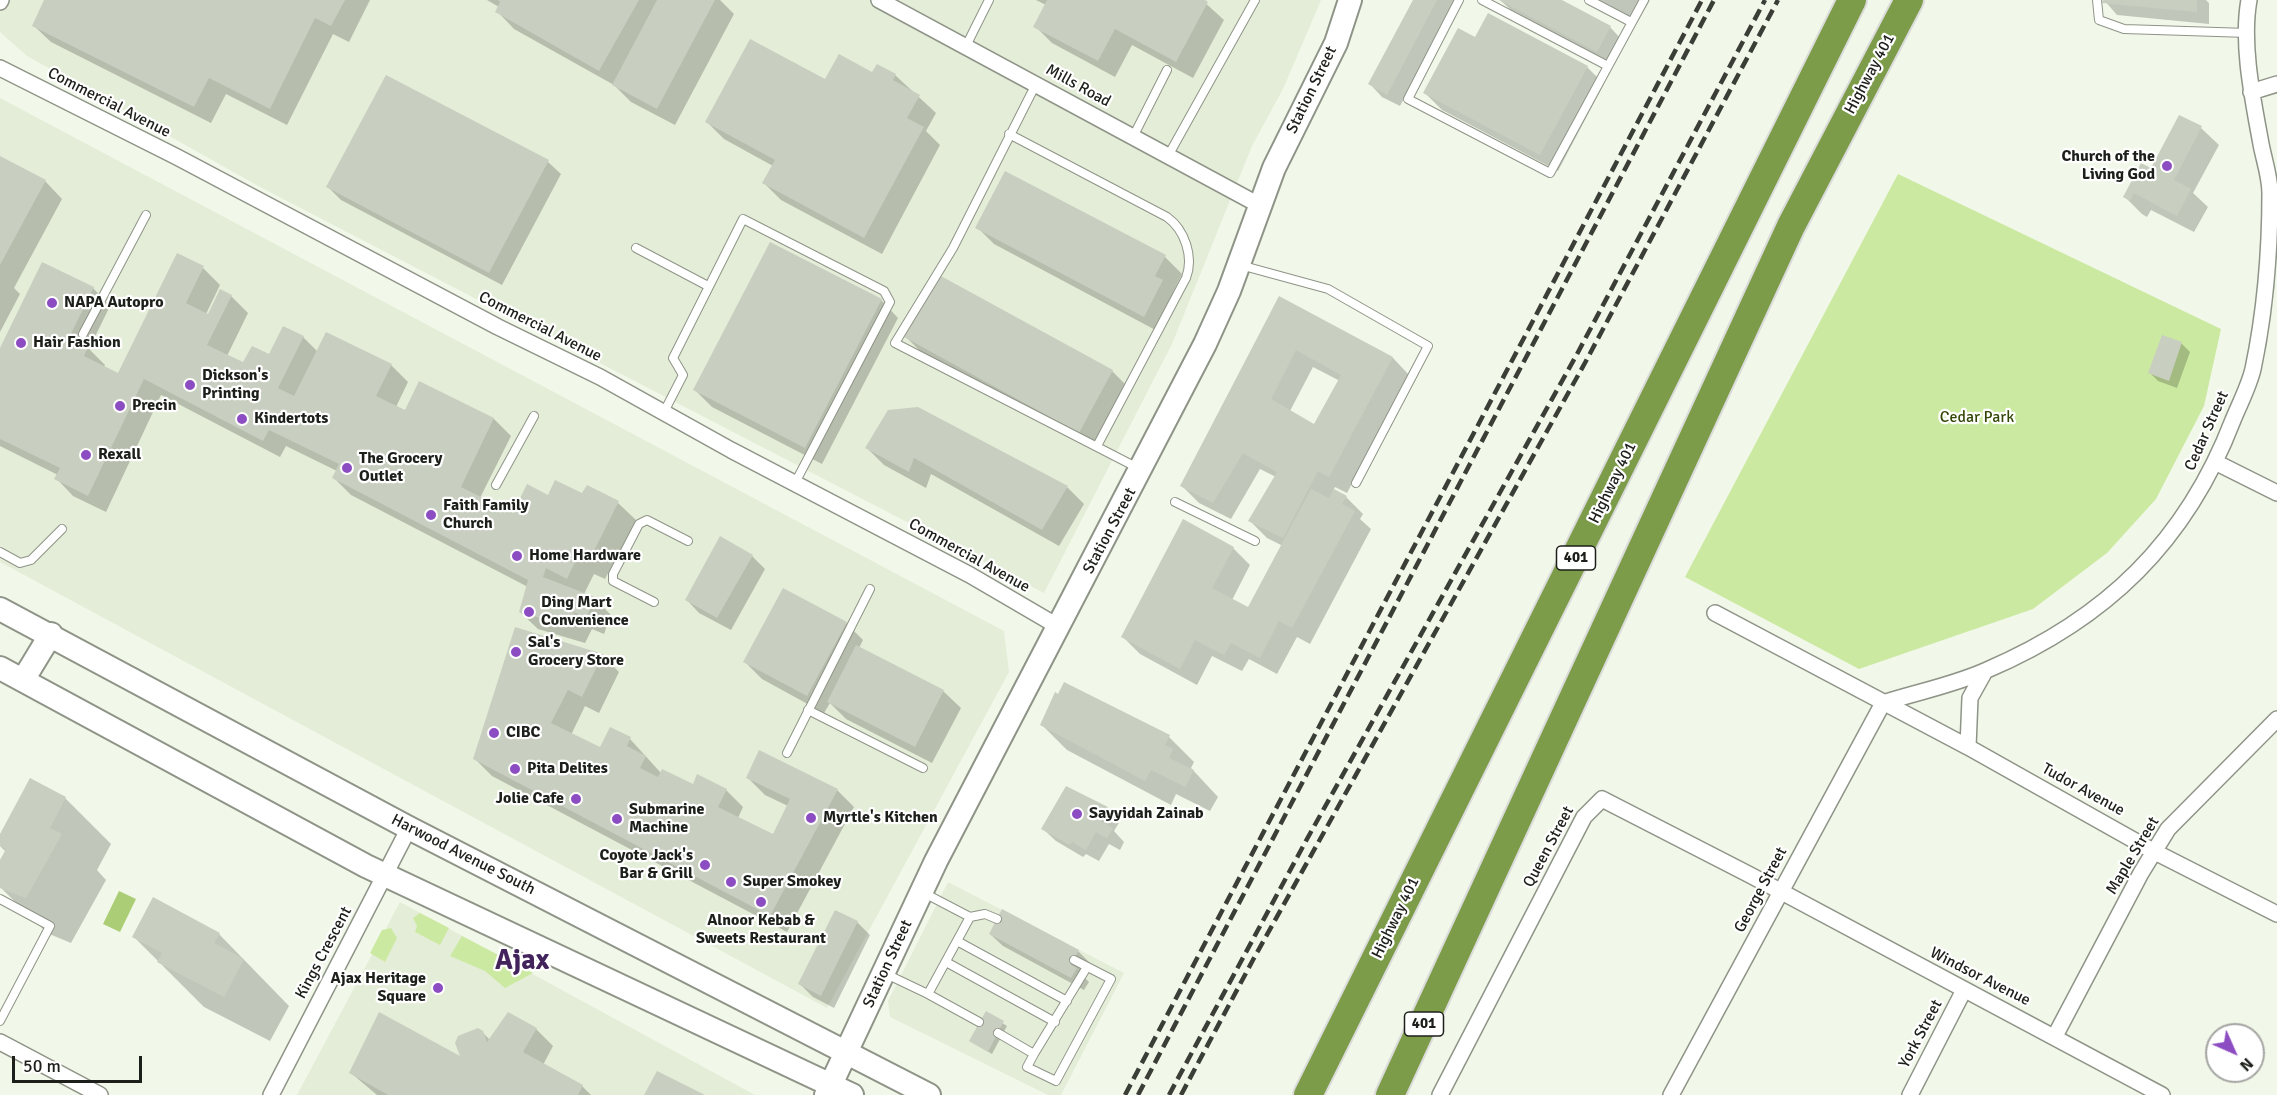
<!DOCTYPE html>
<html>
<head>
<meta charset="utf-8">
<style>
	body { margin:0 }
	#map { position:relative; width:2277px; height:1095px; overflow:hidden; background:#f1f8e9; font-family:Signika,sans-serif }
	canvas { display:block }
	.north { position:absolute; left:2205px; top:1023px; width:60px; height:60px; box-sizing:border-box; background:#fff; border:2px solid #a5a5a3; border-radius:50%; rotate:135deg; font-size:16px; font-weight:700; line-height:24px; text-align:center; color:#1d1f1a }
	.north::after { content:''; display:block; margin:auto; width:21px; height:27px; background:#8d4dc2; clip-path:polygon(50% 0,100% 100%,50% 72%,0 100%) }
	.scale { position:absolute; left:12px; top:1056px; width:130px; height:27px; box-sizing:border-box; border:3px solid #1d1f1a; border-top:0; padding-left:8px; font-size:18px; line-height:21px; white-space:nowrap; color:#1d1f1a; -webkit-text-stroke:4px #fff; paint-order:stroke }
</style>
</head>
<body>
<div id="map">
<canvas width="2277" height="1095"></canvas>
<div class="north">N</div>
<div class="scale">50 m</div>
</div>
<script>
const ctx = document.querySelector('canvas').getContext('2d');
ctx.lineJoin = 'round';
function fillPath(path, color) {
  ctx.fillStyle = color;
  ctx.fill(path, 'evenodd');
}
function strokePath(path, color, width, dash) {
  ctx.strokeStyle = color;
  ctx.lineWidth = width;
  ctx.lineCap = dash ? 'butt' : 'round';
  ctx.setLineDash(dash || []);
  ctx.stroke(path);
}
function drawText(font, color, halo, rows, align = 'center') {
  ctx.font = font + ' Signika,sans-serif';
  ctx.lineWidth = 4.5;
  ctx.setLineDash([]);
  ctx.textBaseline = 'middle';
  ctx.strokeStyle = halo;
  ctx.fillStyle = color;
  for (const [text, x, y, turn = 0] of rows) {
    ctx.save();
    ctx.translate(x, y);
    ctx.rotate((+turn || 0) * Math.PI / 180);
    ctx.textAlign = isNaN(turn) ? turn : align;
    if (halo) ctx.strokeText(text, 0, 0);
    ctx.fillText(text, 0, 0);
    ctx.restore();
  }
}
fillPath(new Path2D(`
	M0 0H1321L1284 87 1252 146 1172 344 1044 593 260 187 27 56 0 32Z
	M0 98 1004 631 1009 672 827 1008 0 562Z
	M948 882 1124 973 1061 1095H1048L890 1017 888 1001Z
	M400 902 755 1095H297Z`), '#e4edd7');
fillPath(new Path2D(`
	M1898 174 2221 329 2204 406 2156 499 2107 553 2033 609 1859 669 1685 577Z
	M420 913 449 928 440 945 415 932 417 926 413 918Z
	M391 928 397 938 385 962 370 953 382 930Z
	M462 936 533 973 505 988 485 971 450 956Z`), '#cce9a2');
fillPath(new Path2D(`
	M119 891 136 899 120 932 103 924Z`), '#aacd75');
fillPath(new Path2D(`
	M46 0H370L349 42 333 34 287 125 226 94 211 123 51 42 33 25Z
	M487 0H720L734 14 675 125 631 102 614 85 514 29 497 11 499 7Z
	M1036 0H1202L1224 20 1193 78 1132 45 1115 77 1052 43 1035 26 1046 5Z
	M1414 0H1457L1400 106 1382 97 1370 84Z
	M1500 0H1559L1610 27 1622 40 1610 64 1512 11Z
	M1597 0H1650L1637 23Z
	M2104 0H2206L2209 3V24L2117 15Z
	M1476 39 1587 67 1604 84 1558 171 1442 110 1425 93Z
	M877 66 895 75 936 113 926 131 940 145 882 254 781 200 764 183 773 166 724 139 707 122 826 81 873 74Z
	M2180 117 2201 128 2219 145 2193 193 2208 207 2194 232 2151 210 2147 217 2142 214 2125 197 2152 170Z
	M0 160 45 181 62 199 14 288 20 294 0 332Z
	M548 162 561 174 502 285 341 200 328 187Z
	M977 227 1165 257 1182 274 1173 292 1179 298 1161 333 994 244Z
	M203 268 220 285 206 314 209 316 231 296 248 313 227 356 244 364 270 356 303 337 318 352 391 365 408 382 396 407 405 412 419 383 494 419 511 436 480 498 514 515 549 497 583 495 587 487 618 503 636 520 605 579 594 574 584 594 594 598 611 615 604 634 592 629 585 643 538 629 520 612 528 587 351 495 334 478 337 471 286 446 280 457 161 395 106 512 73 496 56 478 58 475 0 446V352L93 288 110 306 89 349 105 365 104 367 119 375Z
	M1280 298 1393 358 1410 376 1347 493 1335 487 1333 491 1346 497 1363 514 1360 519 1371 529 1310 644 1297 637 1277 674 1249 659 1242 671 1212 656 1197 685 1140 654 1123 637 1233 548 1250 565 1232 600 1249 609 1283 546 1267 538 1250 521 1276 477 1260 469 1231 519 1199 503 1182 486ZM1313 367 1340 381 1315 426 1290 411Z
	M881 300 898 318 822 464 712 407 695 390Z
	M906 337 1112 371 1129 388 1096 449 923 354Z
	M2163 337 2182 344 2190 352 2177 388 2158 381 2150 373Z
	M867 448 1067 487 1084 504 1059 546 931 474 926 488 884 465Z
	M752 556 765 569 731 630 699 613 687 600Z
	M846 623 863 640 859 648 943 691 961 708 932 763 846 719 830 703 824 713 762 679 745 662Z
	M602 655 619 672 599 713 585 706 571 735 601 749 630 739 661 773 693 786 726 790 743 807 738 818 773 836 788 806 765 795 748 778 837 790 854 807 787 932 492 776 475 759Z
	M1042 725 1169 737 1194 762 1191 768 1218 797 1210 811 1176 794 1171 805 1067 750Z
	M65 798 111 844 97 870 106 880 71 943 47 933 0 887V863L6 852 0 846V837Z
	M1107 809 1120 821 1114 831 1124 842 1120 850 1109 844 1099 861 1086 854 1083 857 1056 841 1043 829Z
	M836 912 857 922 870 935 834 1008 813 997 800 984Z
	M219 934 289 1006 270 1041 204 1007 134 937Z
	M990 934 1078 951 1091 964 1084 977 1089 982 1084 990 1003 946Z
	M986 1013 1007 1026 992 1054 971 1041Z
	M536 1029 553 1046 543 1065 582 1086 591 1095H377L351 1073 463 1059 482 1032 490 1040Z`), '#0003');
fillPath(new Path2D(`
	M44 0H345L331 26 315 18 270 109 209 78 194 107 32 26Z
	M498 0H639L599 71 495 12 500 2Z
	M657 0H715L657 109 612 85Z
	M1047 0H1205L1208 2 1176 62 1115 29 1098 61 1033 27Z
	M1413 0H1437L1387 95 1368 84Z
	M1499 0H1562L1611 26 1597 52Z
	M2103 0H2197V12L2102 3Z
	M1488 13 1588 66 1540 155 1423 93 1458 28 1475 37Z
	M750 39 825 79 839 54 872 72 877 64 896 74 893 80 920 95 907 118 924 127 864 238 762 183 775 160 705 122Z
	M386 75 549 160 489 273 326 187Z
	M2179 115 2202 126 2174 180 2191 189 2177 216 2134 193 2130 201 2123 197 2141 163 2151 168Z
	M0 156 46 180 0 265Z
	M1005 171 1166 255 1155 276 1163 280 1144 317 975 228Z
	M770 242 882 299 805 448 693 390Z
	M177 253 204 266 186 303 208 314 220 289 232 295 207 345 243 362 252 346 269 354 283 326 304 336 278 388 294 396 326 332 392 364 376 396 405 410 419 381 494 418 461 487 513 513 527 484 548 495 555 480 582 493 587 485 619 501 588 563 577 558 567 579 546 568 543 577 595 597 586 618 574 612 568 626 519 612 528 580 332 478 339 464 269 430 263 441 144 379 88 496 54 479 60 468 0 439V348L42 262 94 287 69 338 88 347 84 356 118 373Z
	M939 275 1113 370 1079 433 904 337Z
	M1279 296 1393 357 1329 477 1318 471 1283 538 1248 521 1277 472 1243 453 1213 503 1180 486ZM1296 350 1341 375 1314 424 1271 399Z
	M2162 335 2182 342 2169 381 2148 373Z
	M918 407 1068 486 1042 530 914 458 909 472 865 448 888 410Z
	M1311 489 1329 498 1334 489 1347 496 1342 504 1355 511 1292 628 1279 621 1260 658 1231 643 1224 655 1195 640 1180 669 1121 637 1183 519 1234 547 1212 588 1248 607Z
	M720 536 753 555 717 618 685 600Z
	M783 588 847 622 807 696 743 662Z
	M515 627 603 654 582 697 568 690 551 723 600 747 610 727 631 737 627 746 646 756 640 768 658 777 662 769 693 784 697 774 727 789 718 807 773 834 790 799 746 778 759 750 838 789 770 916 473 759Z
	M856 645 944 690 915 747 827 702Z
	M1064 682 1170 735 1165 745 1173 749 1169 758 1194 770 1185 787 1151 770 1145 781 1040 725 1055 692 1058 694Z
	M30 778 66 797 50 828 62 834 26 898 0 888V860L6 849 0 846V834Z
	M1066 786 1108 807 1100 821 1113 828 1107 838 1096 832 1086 850 1072 842 1070 845 1041 829Z
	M153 897 220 933 214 943 244 959 224 997 157 962 162 953 132 937Z
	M1002 909 1079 950 1071 965 1077 968 1071 978 989 934Z
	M835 910 858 921 821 996 798 984Z
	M986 1011 1004 1021 988 1052 969 1041Z
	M379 1012 460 1056 455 1043 458 1036 478 1028 483 1031 487 1042 508 1012 537 1028 523 1052 583 1085 578 1095H388L349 1073Z
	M657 1071 705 1095H644Z`), '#c8cec0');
const lane = new Path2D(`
	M1459 0 1408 99 1550 173 1644 0
	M1482 0 1608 66
	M1589 0 1631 22
	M2097 0 2099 20 2124 29 2248 33
	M966 46 989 0
	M1036 84 953 248 895 343 1138 468
	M1009 134 1167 217C1185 230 1194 257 1186 278L1097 446
	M1133 137 1167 70
	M1168 156 1255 0
	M636 248 708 286
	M1240 265 1328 289 1428 346 1356 483
	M83 334 146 215
	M664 412 683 375 673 358 743 219 884 291 890 302 795 483
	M496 485 534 416
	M1175 502 1255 541
	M0 552 20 563 31 560 62 529
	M654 602 613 581V574L639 524 647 520 688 541
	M808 710 923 768
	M787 753 870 589
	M0 899 50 926 0 1021
	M970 917 985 914 997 919
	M957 941 1067 1001
	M946 962 1055 1022
	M886 974 928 994 970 917 924 893
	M928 994 979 1022
	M998 1033 1034 1054 1027 1067 1056 1081 1111 979 1074 960
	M1034 1054 1087 967`);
const street = new Path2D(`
	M879 0 1259 205
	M0 2 1 0
	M0 68 177 157 498 327 600 377 731 450 970 575 1059 627
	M2251 92 2277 84
	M2217 463 2277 493
	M1715 613 1968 747 2153 851 2277 914
	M1883 703C1917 692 1954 685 1987 670 2106 619 2186 542 2233 420 2240 403 2249 386 2253 369 2265 312 2270 251 2270 193 2270 177 2264 160 2261 144 2253 100 2241 44 2249 0
	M1968 747 1970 698 1985 671
	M2055 1036 2141 873 2168 829 2277 719
	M0 1042 100 1095
	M271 1095 409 828
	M1440 1095 1584 817 1602 799 1750 875 2162 1095
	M1671 1095 1883 703
	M1910 1095 1964 990`);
const secondary = new Path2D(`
	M0 609 409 828 929 1095
	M0 668 366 866 852 1095
	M23 680 51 634
	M826 1095 936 861 1205 344 1229 291 1274 168 1336 43 1350 0`);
const highway = new Path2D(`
	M1308 1095 1852 0
	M1390 1095 1791 226 1909 0`);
strokePath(lane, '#8e9487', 10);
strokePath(street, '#8e9487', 18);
strokePath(secondary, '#8e9487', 26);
strokePath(highway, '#dbdbda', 32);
strokePath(lane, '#fff', 8);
strokePath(street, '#fff', 15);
strokePath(secondary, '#fff', 22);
strokePath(highway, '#7c9c4a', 28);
strokePath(new Path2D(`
	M1125 1095 1702 0
	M1138 1095 1714 0
	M1169 1095 1307 839 1576 356 1765 0
	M1181 1095 1254 958 1586 361 1778 0`), '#3b3e37', 4.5, [12, 6]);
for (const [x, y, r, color] of [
	[2167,166,6,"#8d4dc2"],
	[52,303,6,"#8d4dc2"],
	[21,343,6,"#8d4dc2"],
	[190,385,6,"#8d4dc2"],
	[120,406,6,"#8d4dc2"],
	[242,419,6,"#8d4dc2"],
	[86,455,6,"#8d4dc2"],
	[347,468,6,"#8d4dc2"],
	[431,515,6,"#8d4dc2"],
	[517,556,6,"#8d4dc2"],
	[529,612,6,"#8d4dc2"],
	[516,652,6,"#8d4dc2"],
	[494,733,6,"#8d4dc2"],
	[515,769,6,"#8d4dc2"],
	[576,799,6,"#8d4dc2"],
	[1077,814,6,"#8d4dc2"],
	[811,818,6,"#8d4dc2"],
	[617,819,6,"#8d4dc2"],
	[705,865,6,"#8d4dc2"],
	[731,882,6,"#8d4dc2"],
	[761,902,6,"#8d4dc2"],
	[438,988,6,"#8d4dc2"]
]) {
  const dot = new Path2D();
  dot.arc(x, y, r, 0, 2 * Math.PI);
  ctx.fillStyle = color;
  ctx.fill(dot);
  strokePath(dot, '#fff', 2);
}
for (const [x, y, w] of [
	[1576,558,39],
	[1424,1024,39]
]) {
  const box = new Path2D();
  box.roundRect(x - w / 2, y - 12, w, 24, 4.5);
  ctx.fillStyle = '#fff';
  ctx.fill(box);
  strokePath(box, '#1d1f1a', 1.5);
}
drawText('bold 15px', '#1d1f1a', null, [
	["401",1576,558],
	["401",1424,1024]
]);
drawText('16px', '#1d1f1a', '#fff', [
	["Highway 401",1870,74,-62],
	["Mills Road",1078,86,29],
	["Station Street",1312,90,-64],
	["Commercial Avenue",109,103,27],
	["Commercial Avenue",540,327,27],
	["Cedar Street",2207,431,-66],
	["Highway 401",1613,483,-64],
	["Station Street",1110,531,-62],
	["Commercial Avenue",969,556,29],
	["Tudor Avenue",2083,790,29],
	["Queen Street",1549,847,-62],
	["Harwood Avenue South",463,855,27],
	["Maple Street",2133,856,-59],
	["George Street",1761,890,-62],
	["Highway 401",1396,918,-64],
	["Kings Crescent",324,953,-62],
	["Station Street",888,964,-65],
	["Windsor Avenue",1980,977,27],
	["York Street",1921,1034,-62]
]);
drawText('bold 16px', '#1d1f1a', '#fff', [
	["Church of the",2155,157,"right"],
	["Living God",2155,175,"right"],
	["NAPA Autopro",64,303],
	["Hair Fashion",33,343],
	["Dickson's",202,376],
	["Printing",202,394],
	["Precin",132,406],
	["Kindertots",254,419],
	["Rexall",98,455],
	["The Grocery",359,459],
	["Outlet",359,477],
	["Faith Family",443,506],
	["Church",443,524],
	["Home Hardware",529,556],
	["Ding Mart",541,603],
	["Convenience",541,621],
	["Sal's",528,643],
	["Grocery Store",528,661],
	["CIBC",506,733],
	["Pita Delites",527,769],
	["Jolie Cafe",564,799,"right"],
	["Submarine",629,810],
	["Machine",629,828],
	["Sayyidah Zainab",1089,814],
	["Myrtle's Kitchen",823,818],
	["Coyote Jack's",693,856,"right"],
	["Bar & Grill",693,874,"right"],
	["Super Smokey",743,882],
	["Alnoor Kebab &",761,921,"center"],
	["Sweets Restaurant",761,939,"center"],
	["Ajax Heritage",426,979,"right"],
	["Square",426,997,"right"]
], 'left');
drawText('16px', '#334806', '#fff', [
	["Cedar Park",1977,418]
]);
drawText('bold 28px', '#42235c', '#fff', [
	["Ajax",522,962]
]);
</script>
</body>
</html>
